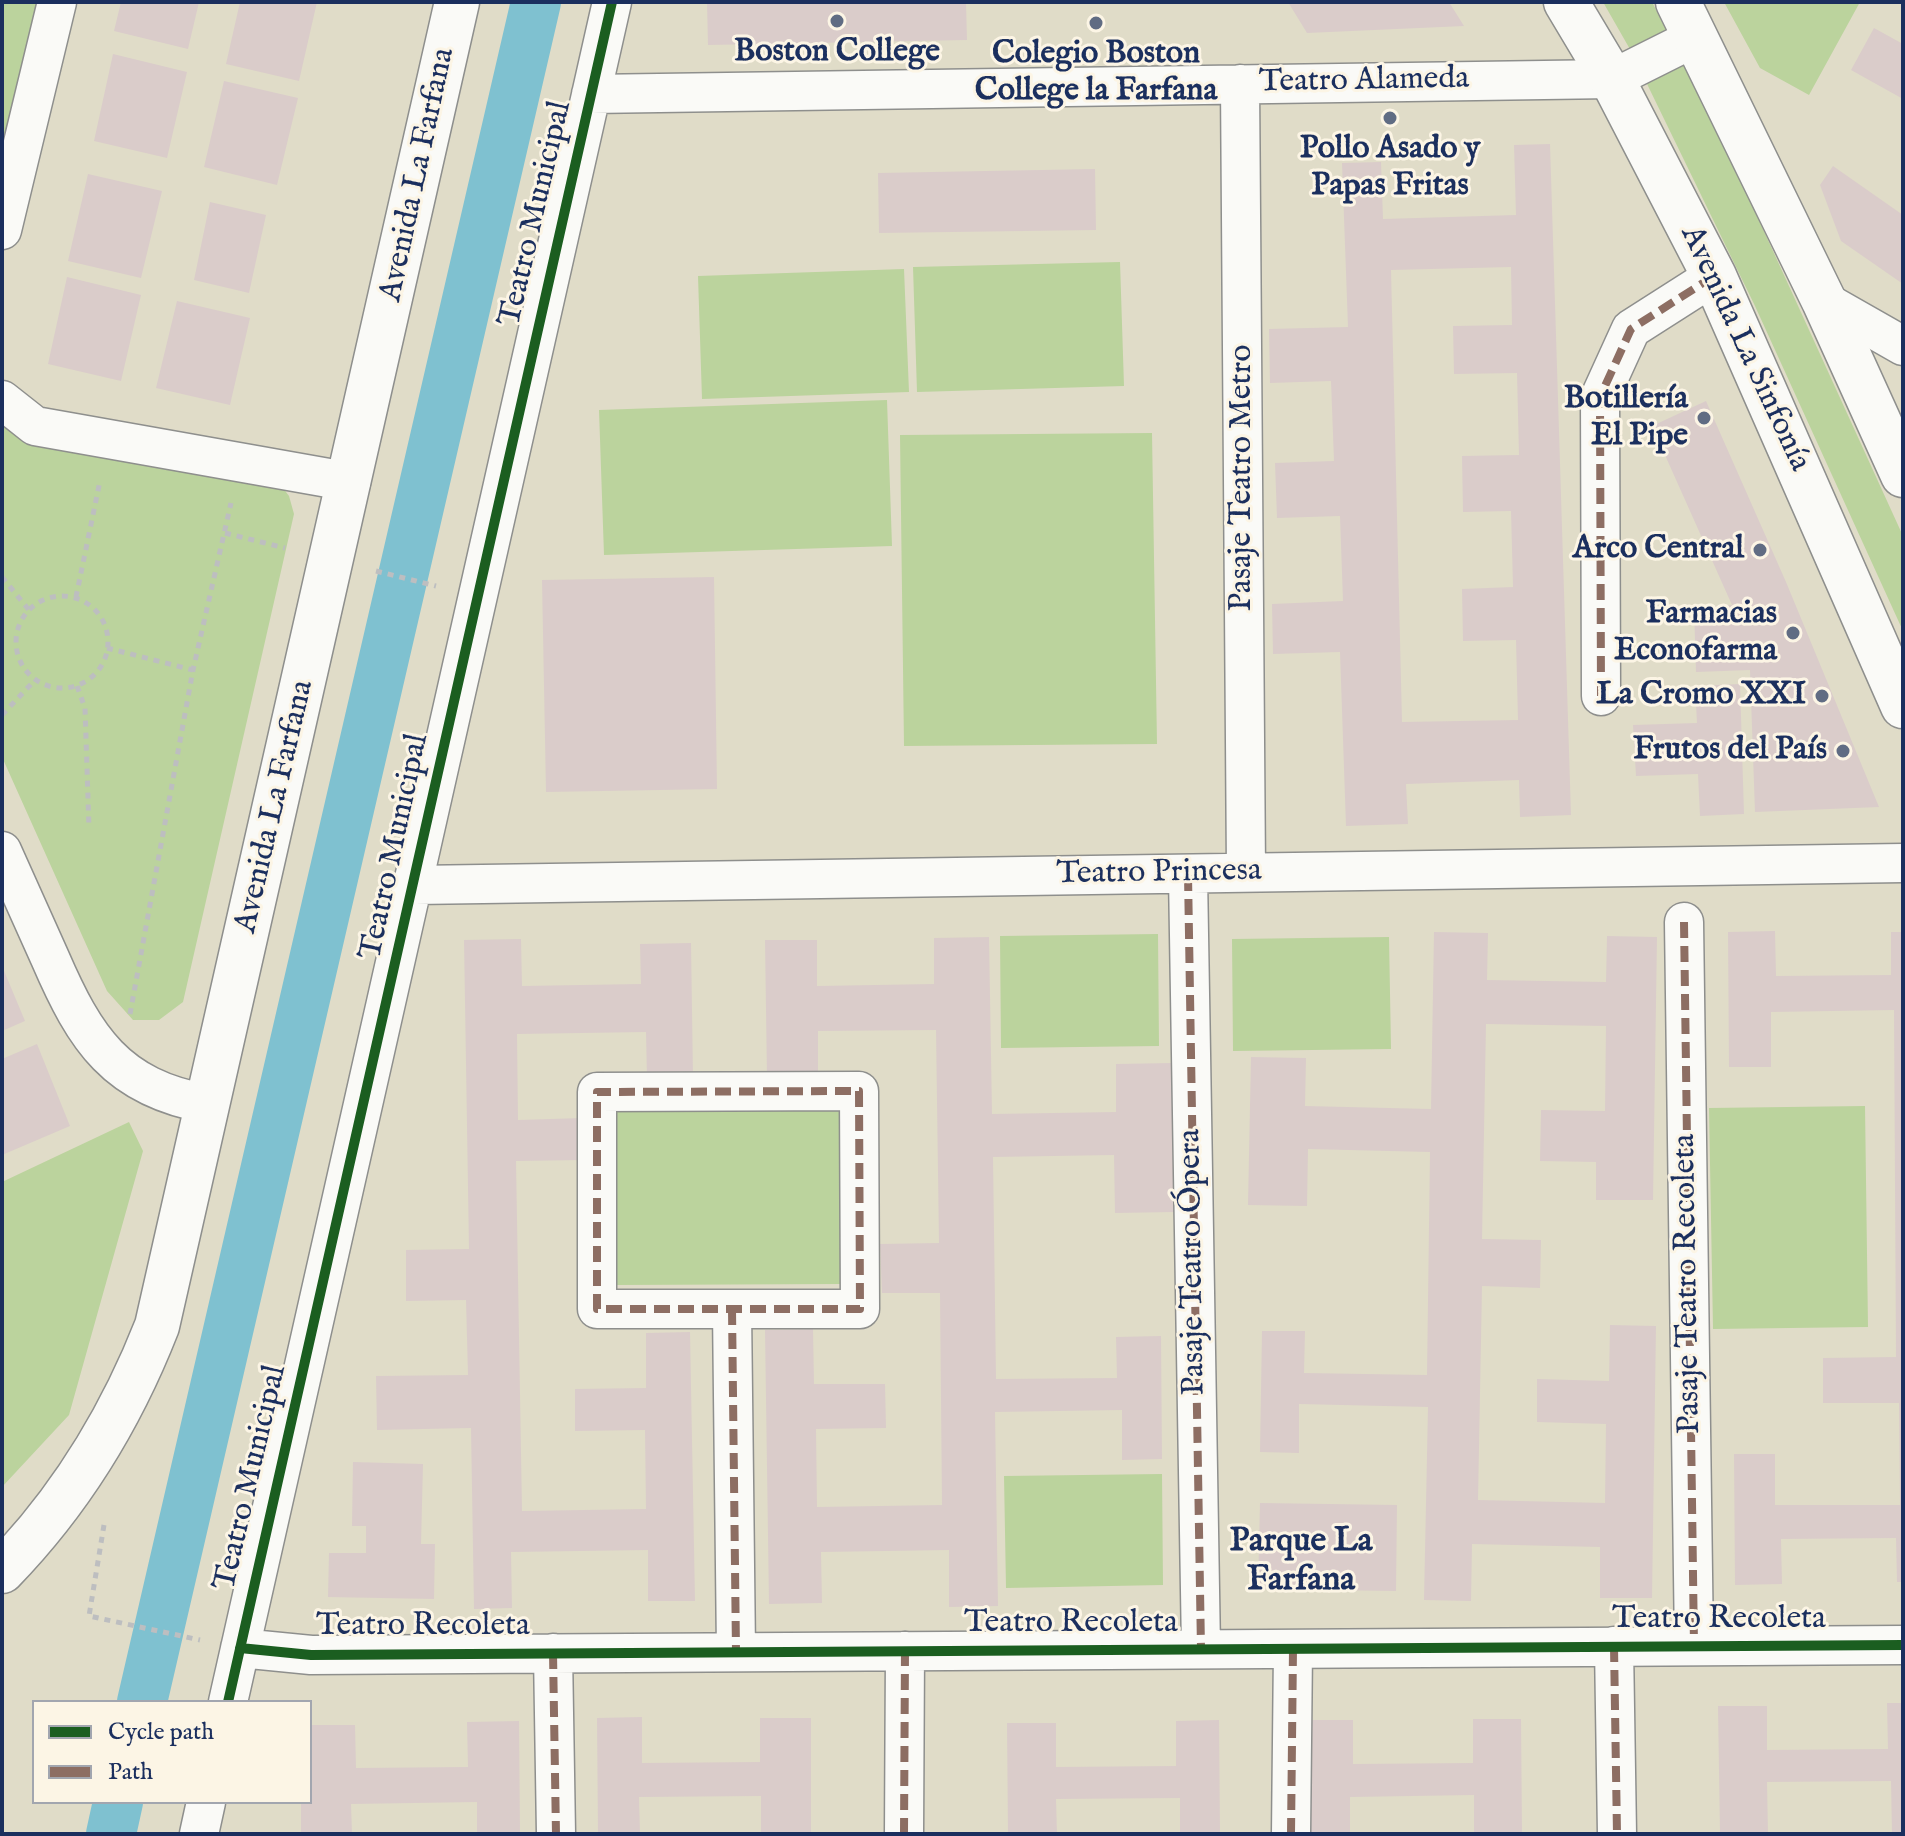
<!DOCTYPE html>
<html>
<head>
<meta charset="utf-8">
<style>
	body { margin:0 }
	#map { position:relative; width:1905px; height:1836px; overflow:hidden; background:#e0dcc8; font-family:"IM FELL English",serif }
	canvas { display:block }
	.frame { position:absolute; inset:0; border:4px solid #1b2f5e; pointer-events:none }
	.legend { position:absolute; left:32px; top:1700px; width:280px; height:104px; box-sizing:border-box; background:#fcf5e5; border:2px solid #a2a6af; margin:0; padding:10px 14px; list-style:none; font-size:24px; color:#1b2f5e }
	.legend li { display:flex; align-items:center; gap:16px; height:40px }
	.legend b { width:40px; border:2px solid #a2a6af }
</style>
</head>
<body>
<div id="map">
<canvas width="1905" height="1836"></canvas>
<div class="frame"></div>
<ul class="legend">
<li><b style="height:10px;background:#1b5e20"></b>Cycle path</li>
<li><b style="height:10px;background:#8d6e63"></b>Path</li>
</ul>
</div>
<script>
const ctx = document.querySelector('canvas').getContext('2d');
ctx.lineJoin = 'round';
function fillPath(path, color) {
  ctx.fillStyle = color;
  ctx.fill(path, 'evenodd');
}
function strokePath(path, color, width, dash) {
  ctx.strokeStyle = color;
  ctx.lineWidth = width;
  ctx.lineCap = dash ? 'butt' : 'round';
  ctx.setLineDash(dash || []);
  ctx.stroke(path);
}
function drawText(font, color, halo, rows, align = 'center') {
  ctx.font = font + ' "IM FELL English",serif';
  ctx.lineWidth = 6;
  ctx.setLineDash([]);
  ctx.textBaseline = 'middle';
  ctx.strokeStyle = halo;
  ctx.fillStyle = color;
  for (const [text, x, y, turn = 0] of rows) {
    ctx.save();
    ctx.translate(x, y);
    ctx.rotate((+turn || 0) * Math.PI / 180);
    ctx.textAlign = isNaN(turn) ? turn : align;
    if (halo) ctx.strokeText(text, 0, 0);
    ctx.fillText(text, 0, 0);
    ctx.restore();
  }
}
fillPath(new Path2D(`
	M2 2H37L2 150Z
	M1603 2H1652L1716 126 1903 536V631L1755 306 1631 51Z
	M1724 2H1860L1809 95 1760 68Z
	M1120 262 1124 386 917 392 913 267Z
	M904 269 909 392 702 399 698 276Z
	M887 400 892 546 604 555 599 410Z
	M2 420 280 484 289 496 294 514 183 1002 159 1020H133L107 991 2 757Z
	M1152 433 1157 744 904 746 900 435Z
	M1158 934 1159 1046 1001 1048 1000 936Z
	M1389 937 1391 1049 1233 1051 1232 939Z
	M840 1104V1284L617 1285 616 1105Z
	M1865 1106 1868 1327 1713 1329 1709 1108Z
	M129 1122 143 1151 69 1415 2 1487V1182Z
	M1162 1474 1163 1585 1006 1588 1004 1476Z`), '#bbd39d');
strokePath(new Path2D(`
	M142 1702 536 2
	M111 1834 118 1802`), '#7fc1d0', 50);
fillPath(new Path2D(`
	M121 2H199L188 49 114 31Z
	M240 2H317L299 81 226 64Z
	M707 2H966L967 40 708 45Z
	M1288 2H1449L1464 26 1307 33Z
	M1874 28 1903 44V99L1851 70Z
	M113 54 187 72 167 158 94 141Z
	M224 81 298 98 277 185 204 167Z
	M1550 144 1571 815 1520 817 1519 780 1406 784 1408 824 1346 826 1340 652 1273 654 1272 604 1343 601 1340 516 1277 518 1275 463 1334 461 1331 381 1270 383 1269 329 1348 327 1342 163 1381 162 1383 219 1516 215 1514 145ZM1511 267 1512 325 1453 326 1454 374 1517 373 1519 455 1462 456 1463 512 1511 511 1513 587 1462 589 1463 641 1516 640 1518 720 1402 722 1391 270Z
	M1833 166 1903 215V284L1841 241 1820 185Z
	M1095 169 1096 230 879 233 878 173Z
	M88 174 162 191 141 278 68 261Z
	M210 202 266 215 249 293 194 280Z
	M67 277 141 295 121 381 48 364Z
	M177 301 250 318 230 405 156 388Z
	M1706 401 1786 582 1879 807 1755 812 1750 670 1696 672 1694 607 1732 605 1652 426Z
	M714 577 717 789 546 792 542 580Z
	M1740 684 1744 814 1700 816 1698 774 1636 776 1633 725 1697 723 1695 686Z
	M1775 931 1776 976 1891 975V932H1903V1582H1897L1896 1538 1781 1539 1782 1584 1735 1585 1734 1454H1775V1505H1900L1899 1403H1823V1358L1896 1357 1894 1010 1771 1012V1067H1729L1728 932Z
	M1434 932 1488 933 1487 980 1606 982 1607 936 1657 937 1653 1200H1596V1162L1540 1161 1541 1110 1605 1111 1606 1026 1486 1024 1482 1239 1541 1240 1540 1288 1482 1286 1478 1500 1605 1503 1606 1424 1537 1422V1379L1609 1381 1610 1325 1656 1326 1652 1598H1600V1547L1472 1544 1471 1601 1424 1600 1428 1407 1299 1404V1453L1260 1452 1262 1331H1305L1304 1373 1427 1375 1430 1152 1308 1149 1307 1206 1248 1205 1251 1057 1306 1058 1305 1106 1431 1109Z
	M989 937 992 1114 1116 1112V1064L1172 1063 1174 1212 1115 1213 1114 1155 993 1157 996 1379 1117 1378 1116 1337 1161 1336 1162 1459 1122 1460V1410L995 1412 998 1606 949 1607V1550L821 1552 822 1603 769 1604 765 1330 813 1329 814 1384H885L886 1428 816 1429 817 1507 942 1505 940 1293H882L880 1244 939 1243 936 1030 818 1031V1077L767 1078 765 940H817V986L934 984V938Z
	M521 939 522 986 641 984 640 944 691 943 693 1078 647 1079 646 1032 517 1034 518 1120 583 1118V1160L516 1161 522 1511 646 1509 645 1430 575 1431V1389L646 1388V1333L690 1332 695 1601H648V1550L511 1552 512 1608 474 1609 471 1428 377 1430 376 1376 468 1375 466 1300 406 1301V1250L469 1249 464 940Z
	M2 966 25 1021 2 1031Z
	M37 1044 70 1126 2 1155V1059Z
	M353 1462 423 1464 421 1544H435L434 1599 328 1597 329 1553H366V1526H352Z
	M1260 1503 1397 1505 1396 1591 1258 1589Z
	M1887 1703H1903V1834H1892L1891 1781 1767 1782 1768 1834H1720L1718 1706H1767V1750L1888 1749Z
	M642 1717V1763L760 1762V1718H811V1834H761V1796L639 1797 640 1834H598L597 1718Z
	M1473 1719H1521L1522 1834H1474V1795L1350 1797V1834H1311L1310 1720H1353V1764L1473 1763Z
	M1219 1720 1220 1834H1180V1798L1056 1799 1057 1834H1008L1007 1723H1056V1767L1176 1766V1721Z
	M519 1721 520 1834H477V1802L351 1804 352 1834H301V1802H310V1725H355L356 1768 468 1767 467 1722Z`), '#daccca');
const street = new Path2D(`
	M1240 84 1246 872
	M591 94 1612 79 1696 37
	M2 230 57 2
	M1824 301 1903 346
	M2 400 35 426 351 482
	M1601 696 1600 397 1631 329 1714 276
	M2 851C18 887 34 923 50 958 85 1039 116 1088 208 1104
	M1188 875 1201 1649
	M415 885 1903 863
	M1684 922 1694 1646
	M859 1091 860 1309H597V1092Z
	M732 1309 736 1652
	M1614 1646 1617 1834
	M240 1648 311 1655 1903 1645
	M553 1653 556 1834
	M228 1702 612 2
	M199 1834 206 1802
	M904 1834 905 1651
	M1291 1834 1293 1649`);
const secondary = new Path2D(`
	M1566 2 1612 79 1714 276 1903 706
	M1678 2 1824 301 1903 475
	M2 1571C71 1500 121 1418 157 1326L457 2`);
strokePath(street, '#8e8f8d', 41);
strokePath(secondary, '#8e8f8d', 47);
strokePath(new Path2D(`
	M225 533 285 548
	M376 571 436 586
	M2 577 29 610
	M16 642a46 46 0 1 1 92 0a46 46 0 1 1-92 0Z
	M76 597 100 481
	M107 648 193 670
	M77 686 85 708 89 828
	M2 715 35 680
	M130 1014 193 670 231 503
	M104 1525 89 1616 200 1640`), '#bdbec0', 5, [6, 6]);
strokePath(street, '#fafaf7', 38);
strokePath(secondary, '#fafaf7', 44);
strokePath(new Path2D(`
	M1601 696 1600 397 1631 329 1714 276
	M1188 875 1201 1649
	M1684 922 1694 1646
	M859 1091 860 1309H597V1092Z
	M732 1309 736 1652
	M1614 1646 1617 1834
	M553 1653 556 1834
	M904 1834 905 1651
	M1291 1834 1293 1649`), '#8d6e63', 8, [16, 8]);
strokePath(new Path2D(`
	M240 1648 311 1655 1903 1645
	M228 1702 612 2`), '#1b5e20', 10);
for (const [x, y, r, color] of [
	[837,21,8,"#606c83"],
	[1096,23,8,"#606c83"],
	[1390,118,8,"#606c83"],
	[1704,418,8,"#606c83"],
	[1760,550,8,"#606c83"],
	[1793,633,8,"#606c83"],
	[1822,696,8,"#606c83"],
	[1843,751,8,"#606c83"]
]) {
  const dot = new Path2D();
  dot.arc(x, y, r, 0, 2 * Math.PI);
  ctx.fillStyle = color;
  ctx.fill(dot);
  strokePath(dot, '#fcf5e5', 3);
}
drawText('bold 32px', '#1b2f5e', '#fcf5e5', [
	["Boston College",837,53,"center"],
	["Colegio Boston",1096,55,"center"],
	["College la Farfana",1096,92,"center"],
	["Pollo Asado y",1390,150,"center"],
	["Papas Fritas",1390,187,"center"],
	["Botillería",1688,400],
	["El Pipe",1688,437],
	["Arco Central",1744,550],
	["Farmacias",1777,615],
	["Econofarma",1777,652],
	["La Cromo XXI",1806,696],
	["Frutos del País",1827,751]
], 'right');
drawText('32px', '#1b2f5e', '#fcf5e5', [
	["Teatro Alameda",1364,82,-1],
	["Avenida La Farfana",419,175,-78],
	["Teatro Municipal",537,214,-77],
	["Avenida La Sinfonía",1744,349,65],
	["Pasaje Teatro Metro",1243,478,-90],
	["Avenida La Farfana",276,807,-77],
	["Teatro Municipal",396,847,-78],
	["Teatro Princesa",1159,874,-1],
	["Pasaje Teatro Ópera",1194,1262,-91],
	["Pasaje Teatro Recoleta",1689,1284,-91],
	["Teatro Municipal",252,1478,-77],
	["Teatro Recoleta",1719,1620],
	["Teatro Recoleta",1071,1624],
	["Teatro Recoleta",423,1627]
]);
drawText('bold 34px', '#1b2f5e', '#fcf5e5', [
	["Parque La",1301,1543],
	["Farfana",1301,1582]
]);
</script>
</body>
</html>
